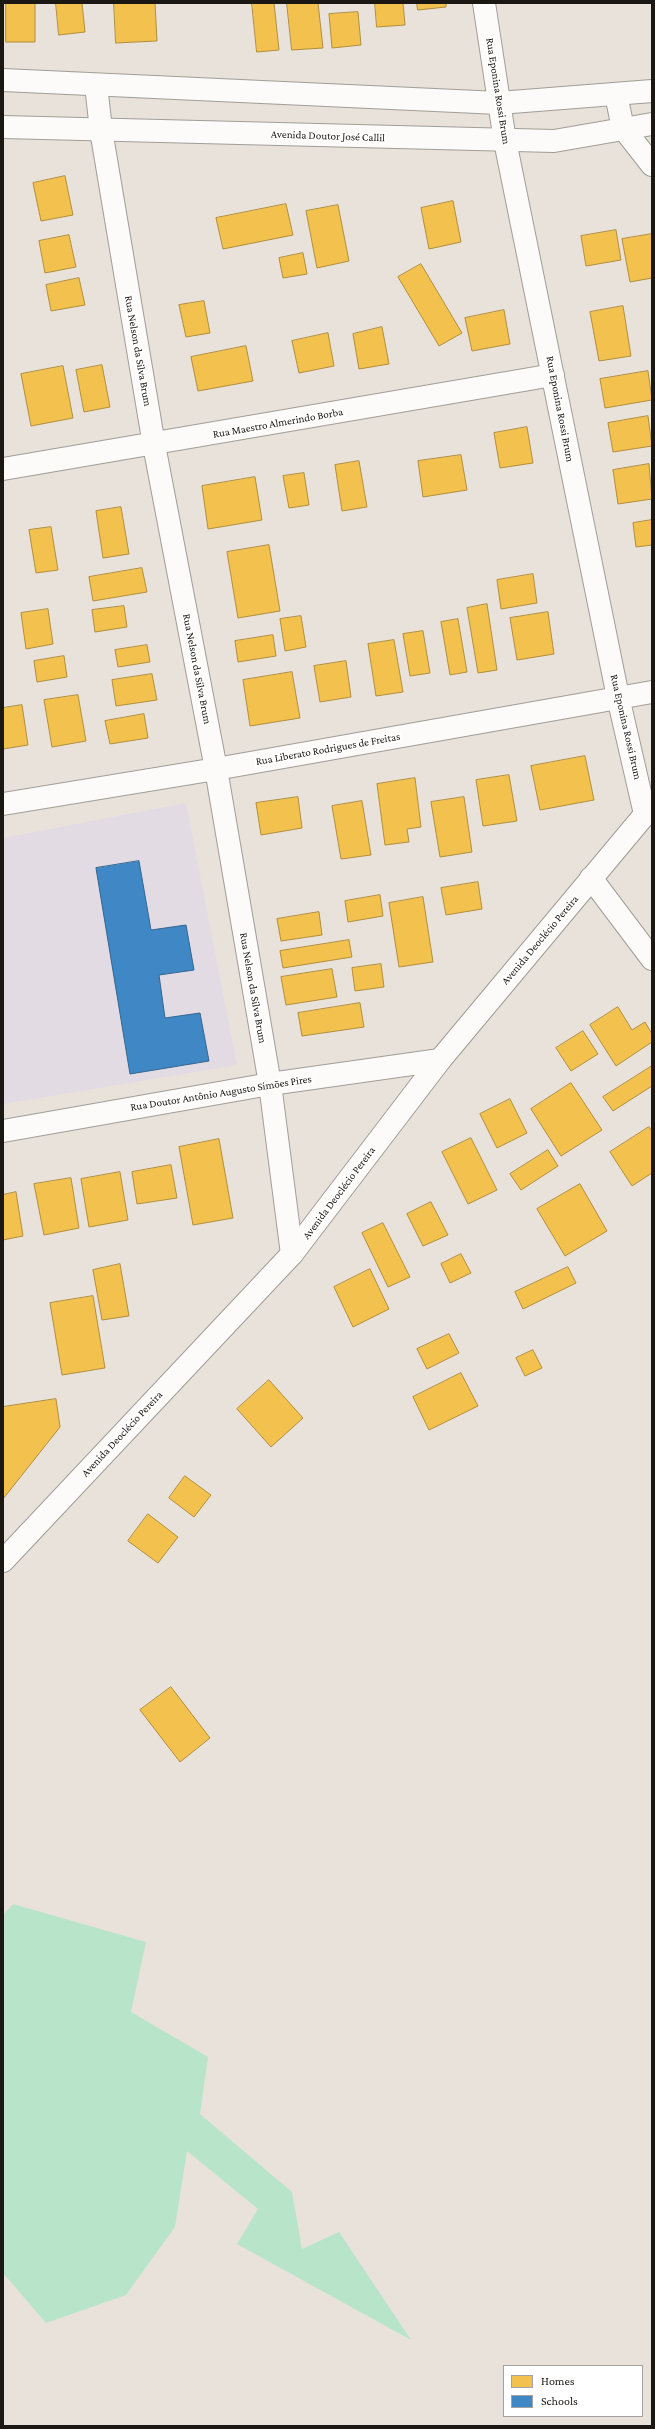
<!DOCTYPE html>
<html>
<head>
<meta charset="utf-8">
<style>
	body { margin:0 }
	#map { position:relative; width:655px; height:2429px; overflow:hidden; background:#e8e2db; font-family:"Crimson Pro",serif }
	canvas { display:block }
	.frame { position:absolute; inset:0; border:4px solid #1b1712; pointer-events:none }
	.legend { position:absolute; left:503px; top:2365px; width:140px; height:52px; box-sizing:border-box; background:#fff; border:1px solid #a4a2a0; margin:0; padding:5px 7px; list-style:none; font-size:12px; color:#1b1712 }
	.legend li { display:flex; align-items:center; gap:8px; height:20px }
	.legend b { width:20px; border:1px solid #a4a2a0 }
</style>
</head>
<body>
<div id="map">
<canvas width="655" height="2429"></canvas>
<div class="frame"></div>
<ul class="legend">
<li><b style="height:11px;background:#f2c14e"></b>Homes</li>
<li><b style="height:11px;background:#3f88c5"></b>Schools</li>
</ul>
</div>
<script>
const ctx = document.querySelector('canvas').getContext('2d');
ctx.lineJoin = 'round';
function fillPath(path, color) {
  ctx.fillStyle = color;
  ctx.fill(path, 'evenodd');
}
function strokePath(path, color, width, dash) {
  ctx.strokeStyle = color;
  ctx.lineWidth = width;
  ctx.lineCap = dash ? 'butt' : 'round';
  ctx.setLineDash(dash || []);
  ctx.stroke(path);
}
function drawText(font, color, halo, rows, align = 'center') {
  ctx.font = font + ' "Crimson Pro",serif';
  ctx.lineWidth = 4;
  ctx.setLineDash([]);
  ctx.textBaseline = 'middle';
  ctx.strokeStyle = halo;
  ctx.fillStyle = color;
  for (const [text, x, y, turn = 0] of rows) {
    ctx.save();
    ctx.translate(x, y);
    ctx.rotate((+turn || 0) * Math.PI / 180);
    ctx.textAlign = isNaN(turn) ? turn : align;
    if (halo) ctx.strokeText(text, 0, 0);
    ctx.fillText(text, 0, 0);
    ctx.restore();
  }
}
fillPath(new Path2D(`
	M186 803 237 1065 3 1104V838Z`), '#e2dbe4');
fillPath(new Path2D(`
	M13 1904 146 1942 131 2012 208 2057 200 2114 292 2192 302 2249 339 2232 411 2340 237 2244 258 2209 187 2151 175 2227 126 2295 46 2323 3 2273V1915Z`), '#b8e5c9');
const homes = new Path2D(`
	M6 3H35V42H6Z
	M56 3H82L85 32 59 35Z
	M114 3H155L157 41 116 43Z
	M252 3H274L279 50 257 52Z
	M287 3H318L323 48 292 50Z
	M375 3H403L405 25 377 27Z
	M417 3H446V7L418 10Z
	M358 12 361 45 332 48 329 14Z
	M65 176 73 215 41 221 33 183Z
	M453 201 461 242 429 249 421 208Z
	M286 204 293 235 223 249 216 218Z
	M338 205 349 261 317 268 306 211Z
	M616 230 621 260 586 266 581 236Z
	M652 234V278L630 282 622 239Z
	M69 235 76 267 45 273 39 241Z
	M303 253 307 274 283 278 279 258Z
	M421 264 462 333 439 346 398 277Z
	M79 278 85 305 51 311 46 285Z
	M204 301 210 333 186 337 179 305Z
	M623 306 631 356 599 361 590 312Z
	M504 310 510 344 472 351 465 318Z
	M382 327 389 364 359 369 353 334Z
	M328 333 334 366 299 373 292 341Z
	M246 346 253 381 198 391 191 357Z
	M102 365 110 407 84 412 76 370Z
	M63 366 73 418 31 426 21 374Z
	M648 371 652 400 605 408 600 379Z
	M648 416 652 446 613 452 608 423Z
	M527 427 533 463 500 468 494 433Z
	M461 455 467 490 423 497 418 461Z
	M359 461 367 507 342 511 335 465Z
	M649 464 652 499 618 504 613 470Z
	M304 473 309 505 289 508 283 476Z
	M255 477 262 520 208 529 202 486Z
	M121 507 129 554 103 558 96 511Z
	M652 520V545L636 547 633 523Z
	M51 527 58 570 36 573 29 530Z
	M269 545 280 611 238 618 227 552Z
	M142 568 147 592 93 601 89 577Z
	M533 574 537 603 501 609 497 580Z
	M487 604 497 670 478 673 467 608Z
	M124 606 127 627 95 632 92 610Z
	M48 609 53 644 26 649 21 613Z
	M548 612 554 654 517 660 510 618Z
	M301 616 306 647 285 651 280 619Z
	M458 619 467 672 450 675 441 622Z
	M423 631 430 673 410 676 403 634Z
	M273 635 276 656 238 662 235 641Z
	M394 640 403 692 376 696 368 644Z
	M147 645 150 662 118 667 115 650Z
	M64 656 67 677 37 682 34 661Z
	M346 661 351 697 320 702 314 666Z
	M292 672 300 718 250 726 243 680Z
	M152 674 157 700 116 706 112 680Z
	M78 695 86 741 52 747 44 700Z
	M22 705 28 745 3 749V708Z
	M144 714 148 738 110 744 105 721Z
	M585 756 594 800 540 810 531 766Z
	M509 775 517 821 483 826 476 780Z
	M415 778 421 827 407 829 409 842 385 845 377 784Z
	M298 797 302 828 261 835 256 803Z
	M464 797 472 852 440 857 431 802Z
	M362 801 371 855 341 859 332 806Z
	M478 882 482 909 446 915 441 888Z
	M380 895 383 916 348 922 345 901Z
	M423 897 433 962 399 967 389 903Z
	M319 912 322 935 281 941 277 919Z
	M349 940 352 957 283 968 280 951Z
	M381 964 384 987 355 991 352 968Z
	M332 969 337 997 286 1005 281 977Z
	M360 1003 364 1027 302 1036 298 1013Z
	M618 1007 632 1030 645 1022 652 1034V1042L616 1066 590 1025Z
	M583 1031 598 1054 571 1071 556 1048Z
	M652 1066V1086L613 1111 603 1097Z
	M571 1083 602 1130 561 1156 531 1109Z
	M510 1099 527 1133 497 1148 480 1114Z
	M649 1127 652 1131V1173L632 1186 610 1152Z
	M471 1138 497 1190 468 1204 442 1152Z
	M219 1139 233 1218 193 1225 179 1147Z
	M548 1150 558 1166 521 1190 510 1174Z
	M171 1165 177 1198 137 1204 132 1172Z
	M120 1172 128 1220 89 1227 81 1179Z
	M71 1178 79 1228 44 1235 34 1184Z
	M580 1184 607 1231 565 1256 537 1209Z
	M16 1192 23 1236 3 1240V1195Z
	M431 1202 448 1235 423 1246 407 1214Z
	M383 1223 410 1277 388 1287 362 1233Z
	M461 1254 471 1273 450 1283 441 1264Z
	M120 1264 129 1316 102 1320 93 1270Z
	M568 1267 576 1283 523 1309 515 1292Z
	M370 1269 389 1309 353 1327 334 1287Z
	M93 1296 105 1368 62 1375 50 1303Z
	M449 1334 459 1353 427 1369 417 1349Z
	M533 1350 542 1368 525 1376 516 1358Z
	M461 1373 478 1406 429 1430 413 1397Z
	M269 1380 303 1418 271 1447 237 1409Z
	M56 1399 60 1427 3 1499V1407Z
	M185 1476 211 1495 194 1517 169 1498Z
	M148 1514 178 1537 158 1563 128 1541Z
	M171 1687 210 1738 180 1762 140 1710Z`);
fillPath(homes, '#f2c14e');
strokePath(homes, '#b28e3c', 1);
const schools = new Path2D(`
	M139 861 151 930 186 925 194 970 159 975 165 1018 200 1013 209 1061 130 1074 96 868Z`);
fillPath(schools, '#3f88c5');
strokePath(schools, '#34668f', 1);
const minor = new Path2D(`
	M484 3 505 141 618 697 645 814
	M96 85 101 130 154 445 216 769 270 1084 292 1254
	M616 95 623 128 652 165
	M3 469 553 375
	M3 804 216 769 652 692
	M591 878 652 959
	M3 1131 270 1084 440 1060`);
const tertiary = new Path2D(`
	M3 1561 292 1254 440 1060 652 806`);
const secondary = new Path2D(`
	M3 80 499 103 652 91
	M3 127 554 141 652 124`);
strokePath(minor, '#a19d97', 24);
strokePath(tertiary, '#a19d97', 24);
strokePath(secondary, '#a19d97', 24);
strokePath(minor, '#fcfbfa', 22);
strokePath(tertiary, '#fcfbfa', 22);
strokePath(secondary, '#fcfbfa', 22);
drawText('11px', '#1b1712', '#fff', [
	["Rua Eponina Rossi Brum",498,91,81],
	["Avenida Doutor José Callil",328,136,2],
	["Rua Nelson da Silva Brum",138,351,80],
	["Rua Eponina Rossi Brum",560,409,79],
	["Rua Maestro Almerindo Borba",278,423,-10],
	["Rua Nelson da Silva Brum",197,669,79],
	["Rua Eponina Rossi Brum",626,727,77],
	["Rua Liberato Rodrigues de Freitas",328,749,-10],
	["Avenida Deoclécio Pereira",540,940,-50],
	["Rua Nelson da Silva Brum",253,988,80],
	["Rua Doutor Antônio Augusto Simões Pires",221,1093,-9],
	["Avenida Deoclécio Pereira",339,1193,-53],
	["Avenida Deoclécio Pereira",122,1434,-47]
]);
</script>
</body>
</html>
